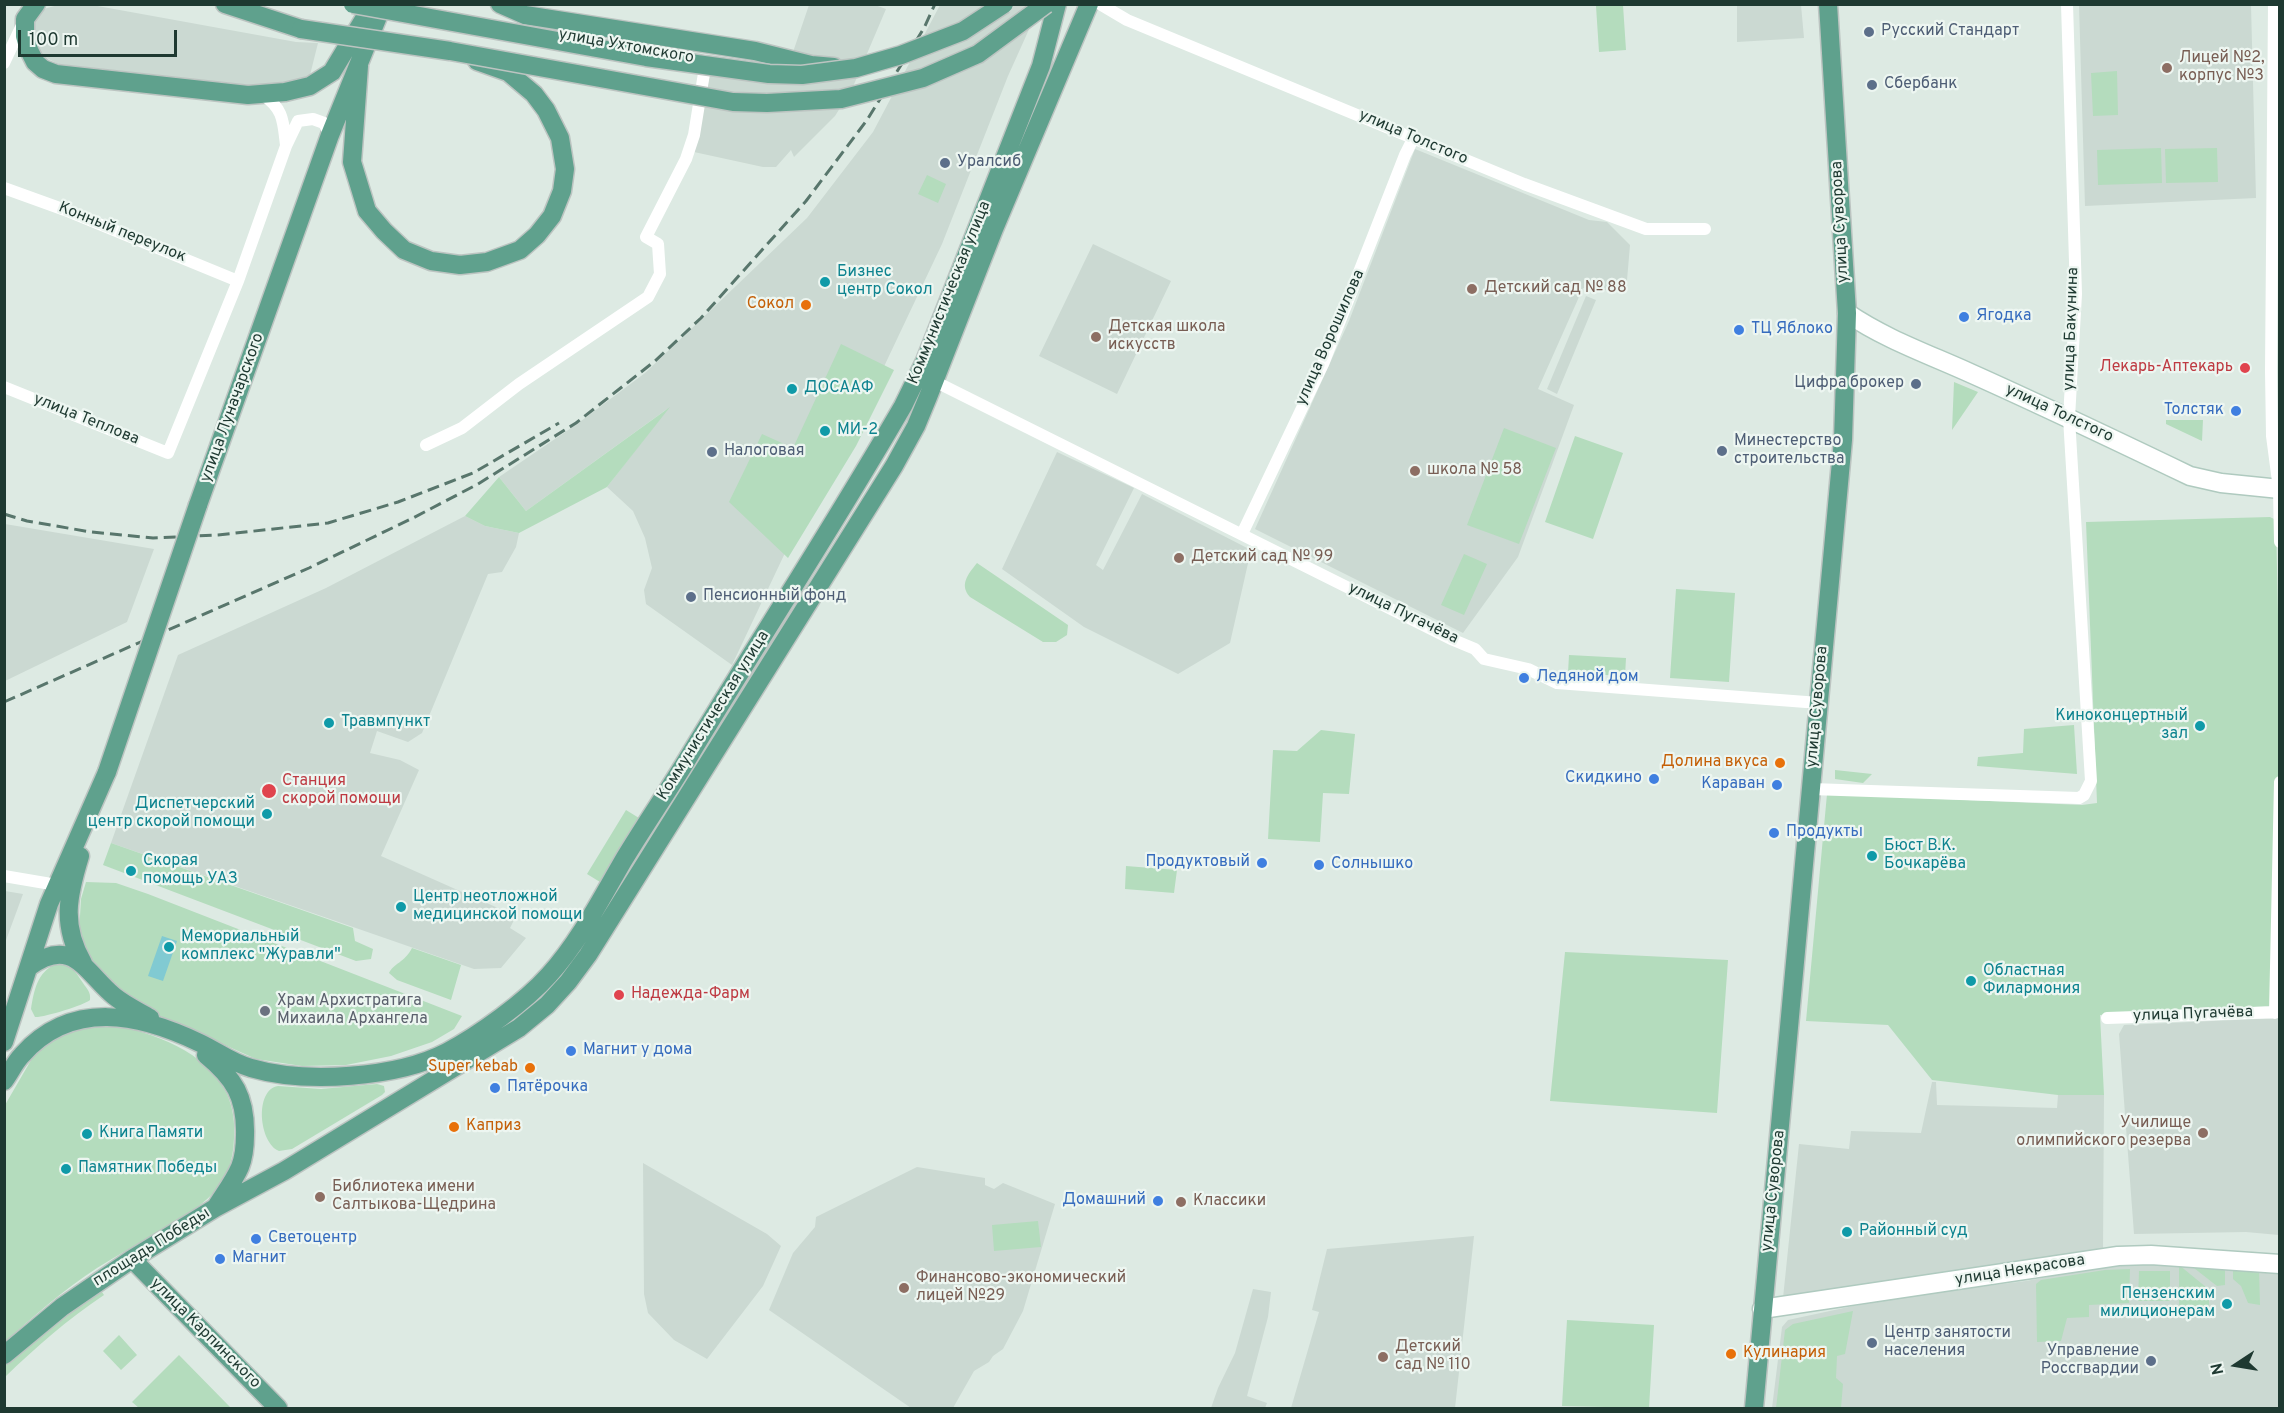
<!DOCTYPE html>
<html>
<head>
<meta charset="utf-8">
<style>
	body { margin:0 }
	#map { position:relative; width:2284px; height:1413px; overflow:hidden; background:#ddeae3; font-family:Overpass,sans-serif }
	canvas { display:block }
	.frame { position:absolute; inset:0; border:6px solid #1e3931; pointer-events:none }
	.north { position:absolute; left:2206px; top:1335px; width:60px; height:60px; -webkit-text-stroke:4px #edf6f1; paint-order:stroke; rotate:258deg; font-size:16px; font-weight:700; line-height:24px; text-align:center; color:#1e3931 }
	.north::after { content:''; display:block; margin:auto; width:21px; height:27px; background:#1e3931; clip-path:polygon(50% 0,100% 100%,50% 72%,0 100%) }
	.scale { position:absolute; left:18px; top:30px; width:159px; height:27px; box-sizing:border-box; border:3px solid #1e3931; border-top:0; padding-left:8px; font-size:18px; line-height:21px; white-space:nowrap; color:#1e3931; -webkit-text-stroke:4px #edf6f1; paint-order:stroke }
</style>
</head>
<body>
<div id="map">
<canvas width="2284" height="1413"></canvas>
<div class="frame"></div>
<div class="north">N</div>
<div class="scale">100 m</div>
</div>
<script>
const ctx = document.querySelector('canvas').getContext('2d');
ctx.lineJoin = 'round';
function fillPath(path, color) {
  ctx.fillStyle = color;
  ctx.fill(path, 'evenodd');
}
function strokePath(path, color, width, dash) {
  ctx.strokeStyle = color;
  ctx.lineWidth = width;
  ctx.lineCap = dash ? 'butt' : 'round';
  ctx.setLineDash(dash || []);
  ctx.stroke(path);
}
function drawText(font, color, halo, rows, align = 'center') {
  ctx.font = font + ' Overpass,sans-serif';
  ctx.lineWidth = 4.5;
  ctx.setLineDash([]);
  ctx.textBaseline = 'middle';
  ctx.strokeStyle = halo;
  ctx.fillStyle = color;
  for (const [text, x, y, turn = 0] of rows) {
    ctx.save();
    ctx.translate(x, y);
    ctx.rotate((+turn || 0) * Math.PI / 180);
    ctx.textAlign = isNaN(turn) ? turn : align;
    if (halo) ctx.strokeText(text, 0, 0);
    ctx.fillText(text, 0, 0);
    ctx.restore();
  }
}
fillPath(new Path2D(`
	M58 5H92L296 42 318 43 310 75 286 84 257 86 58 64 39 54 30 22 40 10Z
	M809 5H875L886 9 852 89 835 116 794 157 791 150 776 167H763L694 152 711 69 779 74 792 55Z
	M940 5H1040L1008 76 942 244 862 413 802 517 732 665 646 604 644 590 652 568 645 538 633 511 607 487 667 409 526 511 499 477 577 424 645 373 807 218 873 132Z
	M1737 5H1801L1804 38 1737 42Z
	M2079 5H2251L2256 198 2085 206Z
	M1415 149 1589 220 1607 222 1630 245 1626 292 1583 288 1538 389 1574 405 1518 557 1463 633 1255 529 1349 321Z
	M1093 244 1171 281 1117 394 1039 356Z
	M1586 296 1596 300 1557 394 1547 389Z
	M1057 452 1134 488 1096 565 1103 570 1142 494 1251 550 1230 643 1178 674 1084 627 1002 569Z
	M465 516 485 526 519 533 516 547 502 572 488 574 422 733 408 742 377 731 370 753 400 760 419 770 381 856 516 916 510 928 526 938 501 968 474 969 111 843 178 655 326 588Z
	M5 524 154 549 127 622 5 681Z
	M5 891 23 894 5 943 4 891Z
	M2279 1018V1235L2246 1232 2134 1234 2119 1034 2124 1025Z
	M1932 1082H1936L1937 1105 2057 1108 2058 1095H2104L2103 1251 1783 1298 1799 1144 1849 1149 1851 1131 1921 1133Z
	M643 1163 767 1234 781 1246 763 1286 707 1359 674 1340 648 1313 644 1294Z
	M917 1167 985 1178V1185L994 1189 1003 1183 1055 1204 1023 1311 1003 1349 993 1356 989 1362 974 1371 953 1408H911L769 1310 793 1253 815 1227 816 1217Z
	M1474 1236 1455 1408H1291L1319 1312 1312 1310 1327 1249Z
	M2185 1261 2279 1270V1408H1772L1782 1327 1788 1320 1853 1306 1932 1293 2026 1281 2106 1266Z
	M1253 1289 1271 1292 1268 1317 1247 1396 1267 1403 1265 1408H1211L1218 1388 1235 1353Z`), '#cbd9d2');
fillPath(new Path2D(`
	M1623 5 1626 50 1599 52 1596 6Z
	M2117 71 2118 115 2093 116 2091 73Z
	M2161 148 2162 183 2098 185 2097 150Z
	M2217 148 2218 182 2166 183 2165 149Z
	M927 175 946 184 938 203 918 194Z
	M841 344 894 370 856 446 788 558 729 502 762 434 793 448Z
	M1954 382 1978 392 1952 430Z
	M670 407 607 487 519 533 485 526 465 516 499 477 526 511Z
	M2166 420H2203L2202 441 2166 424Z
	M1504 428 1556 448 1519 544 1467 525Z
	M1575 436 1623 453 1593 539 1545 522Z
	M2270 517 2276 520 2280 711 2271 1006 2100 1015 2104 1095H2058L1932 1080 1888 1025 1806 1021 1827 794 2082 805 2097 803 2086 522Z
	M1464 554 1487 564 1464 615 1441 605Z
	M977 563 1068 625 1067 635 1056 642H1043L970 597C959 585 968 574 977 563Z
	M1676 589 1735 593 1729 682 1670 678Z
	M1569 655 1626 658 1625 676 1568 673Z
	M2074 725 2077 774 1977 766 1978 757 2023 753 2024 729Z
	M1321 730 1355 734 1349 794 1323 793 1320 842 1268 839 1273 750 1297 751Z
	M1835 770 1872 774 1863 783 1835 779Z
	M626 810 639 818 600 882 587 874Z
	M111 843 353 928 355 941 373 949 371 959 356 961 103 865Z
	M1126 866 1177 870 1174 893 1125 889Z
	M86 882 116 883 148 894 462 1016 454 1029 432 1042 391 1056 346 1065 302 1066 256 1059 160 1016 125 995 92 966 79 933 81 899Z
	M412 948 461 965 451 1000 397 980 389 973C393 964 405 962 412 948Z
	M1565 952 1728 960 1717 1113 1550 1101Z
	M56 964C71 963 75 971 83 983 87 989 91 992 90 1000 85 1005 42 1018 35 1017L31 1009C34 991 37 972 56 964Z
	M110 1024C153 1033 207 1051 227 1094 233 1108 235 1122 234 1138 233 1188 202 1206 163 1229 141 1242 118 1255 97 1268 63 1290 34 1316 5 1342V1105L34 1055 49 1040 77 1029Z
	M377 1084 384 1086 385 1092 382 1095 292 1149 279 1151C259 1143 254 1090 278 1086L321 1089Z
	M1038 1221 1041 1247 994 1251 992 1225Z
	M2185 1261 2225 1265V1285L2217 1286Z
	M2179 1265 2212 1292 2209 1299V1307L2182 1316 2179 1310Z
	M2233 1266 2259 1268 2260 1305 2248 1303 2241 1286 2233 1279Z
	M2130 1269 2129 1303 2089 1305V1317L2067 1318 2061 1341 2037 1342 2036 1284 2041 1280 2105 1270Z
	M2139 1271H2170V1301H2138Z
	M100 1289 104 1295C68 1319 36 1347 5 1377V1366L41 1333Z
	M1853 1311 1845 1354 1837 1356 1836 1378 1843 1384 1841 1408H1776L1785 1330 1793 1324Z
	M1567 1320 1654 1325 1649 1408 1562 1406Z
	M119 1335 137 1355 121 1370 103 1351Z
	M179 1355 230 1407 228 1408H139L132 1402Z`), '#b4dcbd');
fillPath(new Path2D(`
	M162 936 177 941 163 981 148 976Z`), '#81cad2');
const secondary = new Path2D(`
	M1847 313C1885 339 1928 354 1970 373 2044 406 2117 441 2190 476L2221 483 2280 489
	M1762 1309 2118 1256 2151 1255 2280 1264`);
const primary = new Path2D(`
	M36 4 25 19V36L29 50 35 62 43 69 56 74 248 95 285 92 310 86 332 72 373 4
	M225 4 301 29
	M500 4 525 15 755 51 811 65 834 67
	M359 66 352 162 367 211 384 231 404 250 431 261 460 265 487 262 520 250 537 235 552 216 562 191 565 169 560 138 546 110 534 94 508 72 477 61
	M198 505 330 135 383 4
	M80 856C68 895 61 925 83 963
	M29 967C73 935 86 973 114 996 125 1005 138 1011 150 1018
	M4 1042 49 904 107 772
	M206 1055C234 1078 246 1097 245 1135 245 1145 244 1157 240 1167 234 1181 224 1194 216 1207
	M4 1081C10 1073 15 1062 22 1055 72 999 140 1014 200 1043 217 1051 232 1063 251 1068 305 1084 397 1078 447 1052 479 1035 525 1002 549 975 579 942 601 899 623 861 644 826 667 793 688 758 759 640 834 525 903 406L925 361 1041 66 1057 4
	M132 1259 278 1408
	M4 1355 62 1307 132 1259 215 1208 284 1171 519 1028 547 1005 568 982 588 955 894 466 916 426 928 397 994 229 1089 4
	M1754 1408 1843 440 1847 313 1828 4`);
strokePath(secondary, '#afcabf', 21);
strokePath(primary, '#bcc4c1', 21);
strokePath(new Path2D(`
	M1100 4 1127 20 1524 184 1646 229H1705
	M2274 4 2271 371 2272 436 2279 489 2280 542
	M4 63 23 23
	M263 95C284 109 283 122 286 145
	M4 188 65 210 238 281
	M934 381 1451 639 1475 649 1484 659 1528 669 1557 683 1819 703
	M4 387 168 453 238 281 286 146 298 121 313 119 324 123 330 135
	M426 445 462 428 519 384 648 297 660 274 658 244 646 237 686 159 694 135 706 61 704 60
	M1242 534 1323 364 1405 155 1413 139
	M1811 789 2079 798 2084 795 2091 781 2069 418 2076 294 2067 4
	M4 876 57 885 62 883
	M2275 1013 2280 782
	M2107 1018 2280 1012`), '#fff', 12);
strokePath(secondary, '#fff', 18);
strokePath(primary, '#5fa18d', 18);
strokePath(new Path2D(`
	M4 514 27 521 91 532 153 538 218 535 328 523 398 502 473 473 559 423
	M4 702 309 568 413 518 478 484 576 423 655 361 701 318 806 201 867 120 924 28 935 4`), '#58766c', 3, [12, 6]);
const primaryBridge = new Path2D(`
	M353 4 646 57 769 74 802 75 856 68 901 55 963 31 1004 4
	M301 29 450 51 733 102 767 103 841 99 923 78 978 54 1046 4
	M107 772 198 505`);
strokePath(primaryBridge, '#bcc4c1', 21, []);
strokePath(primaryBridge, '#5fa18d', 18);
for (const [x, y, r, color] of [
	[1869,32,6,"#5c6f8a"],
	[2167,68,6,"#8d6e63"],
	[1872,85,6,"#5c6f8a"],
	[945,163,6,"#5c6f8a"],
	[825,282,6,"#0f9aa8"],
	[1472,289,6,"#8d6e63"],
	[806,305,6,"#e8710a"],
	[1964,317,6,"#3f7fe0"],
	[1739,330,6,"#3f7fe0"],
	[1096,337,6,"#8d6e63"],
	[2245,368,6,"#e0444e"],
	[1916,384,6,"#5c6f8a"],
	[792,389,6,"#0f9aa8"],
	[2236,411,6,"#3f7fe0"],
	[825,431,6,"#0f9aa8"],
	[1722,451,6,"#5c6f8a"],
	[712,452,6,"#5c6f8a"],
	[1415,471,6,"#8d6e63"],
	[1179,558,6,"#8d6e63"],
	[691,597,6,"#5c6f8a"],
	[1524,678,6,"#3f7fe0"],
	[329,723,6,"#0f9aa8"],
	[2200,726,6,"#0f9aa8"],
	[1780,763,6,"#e8710a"],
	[1654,779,6,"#3f7fe0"],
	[1777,785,6,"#3f7fe0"],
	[269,791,8,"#e0444e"],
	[267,814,6,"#0f9aa8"],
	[1774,833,6,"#3f7fe0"],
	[1872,856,6,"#0f9aa8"],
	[1262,863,6,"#3f7fe0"],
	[1319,865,6,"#3f7fe0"],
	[131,871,6,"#0f9aa8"],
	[401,907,6,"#0f9aa8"],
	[169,947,6,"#0f9aa8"],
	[1971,981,6,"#0f9aa8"],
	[619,995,6,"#e0444e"],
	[265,1011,6,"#6b7280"],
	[571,1051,6,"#3f7fe0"],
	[530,1068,6,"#e8710a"],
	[495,1088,6,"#3f7fe0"],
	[454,1127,6,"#e8710a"],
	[2203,1133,6,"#8d6e63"],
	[87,1134,6,"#0f9aa8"],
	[66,1169,6,"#0f9aa8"],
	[320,1197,6,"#8d6e63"],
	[1158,1201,6,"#3f7fe0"],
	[1181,1202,6,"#8d6e63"],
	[1847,1232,6,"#0f9aa8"],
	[256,1239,6,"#3f7fe0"],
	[220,1259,6,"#3f7fe0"],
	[904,1288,6,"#8d6e63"],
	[2227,1304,6,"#0f9aa8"],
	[1872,1343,6,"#5c6f8a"],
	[1731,1354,6,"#e8710a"],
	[1383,1357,6,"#8d6e63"],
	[2151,1361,6,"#5c6f8a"]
]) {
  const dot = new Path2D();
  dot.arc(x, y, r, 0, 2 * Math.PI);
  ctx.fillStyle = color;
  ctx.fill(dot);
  strokePath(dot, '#edf6f1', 2);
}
drawText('16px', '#4e5e75', '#edf6f1', [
	["Русский Стандарт",1881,32],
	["Сбербанк",1884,85],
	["Уралсиб",957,163],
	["Цифра брокер",1904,384,"right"],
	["Минестерство",1734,442],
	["строительства",1734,460],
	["Налоговая",724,452],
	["Пенсионный фонд",703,597],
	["Центр занятости",1884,1334],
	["населения",1884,1352],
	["Управление",2139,1352,"right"],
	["Россгвардии",2139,1370,"right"]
], 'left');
drawText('16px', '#1e3931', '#edf6f1', [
	["улица Ухтомского",626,47,10],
	["улица Толстого",1413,138,23],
	["улица Суворова",1841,222,-93],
	["Конный переулок",122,233,22],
	["Коммунистическая улица",950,293,-68],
	["улица Бакунина",2072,329,-88],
	["улица Ворошилова",1331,338,-66],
	["улица Луначарского",233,408,-70],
	["улица Толстого",2059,414,25],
	["улица Теплова",86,420,22],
	["улица Пугачёва",1403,614,26],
	["улица Суворова",1818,707,-85],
	["Коммунистическая улица",714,716,-58],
	["улица Пугачёва",2193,1015,-2],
	["улица Суворова",1774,1191,-84],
	["площадь Победы",152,1248,-32],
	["улица Некрасова",2020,1271,-9],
	["улица Карпинского",205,1334,45]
]);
drawText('16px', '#785e54', '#edf6f1', [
	["Лицей №2,",2179,59],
	["корпус №3",2179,77],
	["Детский сад № 88",1484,289],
	["Детская школа",1108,328],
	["искусств",1108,346],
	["школа № 58",1427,471],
	["Детский сад № 99",1191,558],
	["Училище",2191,1124,"right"],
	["олимпийского резерва",2191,1142,"right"],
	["Библиотека имени",332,1188],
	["Салтыкова-Щедрина",332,1206],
	["Классики",1193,1202],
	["Финансово-экономический",916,1279],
	["лицей №29",916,1297],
	["Детский",1395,1348],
	["сад № 110",1395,1366]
], 'left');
drawText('16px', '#0d838f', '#edf6f1', [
	["Бизнес",837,273],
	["центр Сокол",837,291],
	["ДОСААФ",804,389],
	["МИ-2",837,431],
	["Киноконцертный",2188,717,"right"],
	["зал",2188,735,"right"],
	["Травмпункт",341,723],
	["Диспетчерский",255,805,"right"],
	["центр скорой помощи",255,823,"right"],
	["Бюст В.К.",1884,847],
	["Бочкарёва",1884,865],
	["Скорая",143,862],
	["помощь УАЗ",143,880],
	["Центр неотложной",413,898],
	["медицинской помощи",413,916],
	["Мемориальный",181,938],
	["комплекс \"Журавли\"",181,956],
	["Областная",1983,972],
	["Филармония",1983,990],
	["Книга Памяти",99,1134],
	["Памятник Победы",78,1169],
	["Районный суд",1859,1232],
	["Пензенским",2215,1295,"right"],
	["милиционерам",2215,1313,"right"]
], 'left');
drawText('16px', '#c56008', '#edf6f1', [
	["Сокол",794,305],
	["Долина вкуса",1768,763],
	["Super kebab",518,1068],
	["Каприз",466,1127,"left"],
	["Кулинария",1743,1354,"left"]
], 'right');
drawText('16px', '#366cbe', '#edf6f1', [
	["Ягодка",1976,317],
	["ТЦ Яблоко",1751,330],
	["Толстяк",2224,411,"right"],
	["Ледяной дом",1536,678],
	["Скидкино",1642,779,"right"],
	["Караван",1765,785,"right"],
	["Продукты",1786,833],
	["Продуктовый",1250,863,"right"],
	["Солнышко",1331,865],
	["Магнит у дома",583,1051],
	["Пятёрочка",507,1088],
	["Домашний",1146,1201,"right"],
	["Светоцентр",268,1239],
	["Магнит",232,1259]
], 'left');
drawText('16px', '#be3a42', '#edf6f1', [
	["Лекарь-Аптекарь",2233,368,"right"],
	["Станция",282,782],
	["скорой помощи",282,800],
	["Надежда-Фарм",631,995]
], 'left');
drawText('16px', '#5b616d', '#edf6f1', [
	["Храм Архистратига",277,1002],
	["Михаила Архангела",277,1020]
], 'left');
</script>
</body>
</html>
